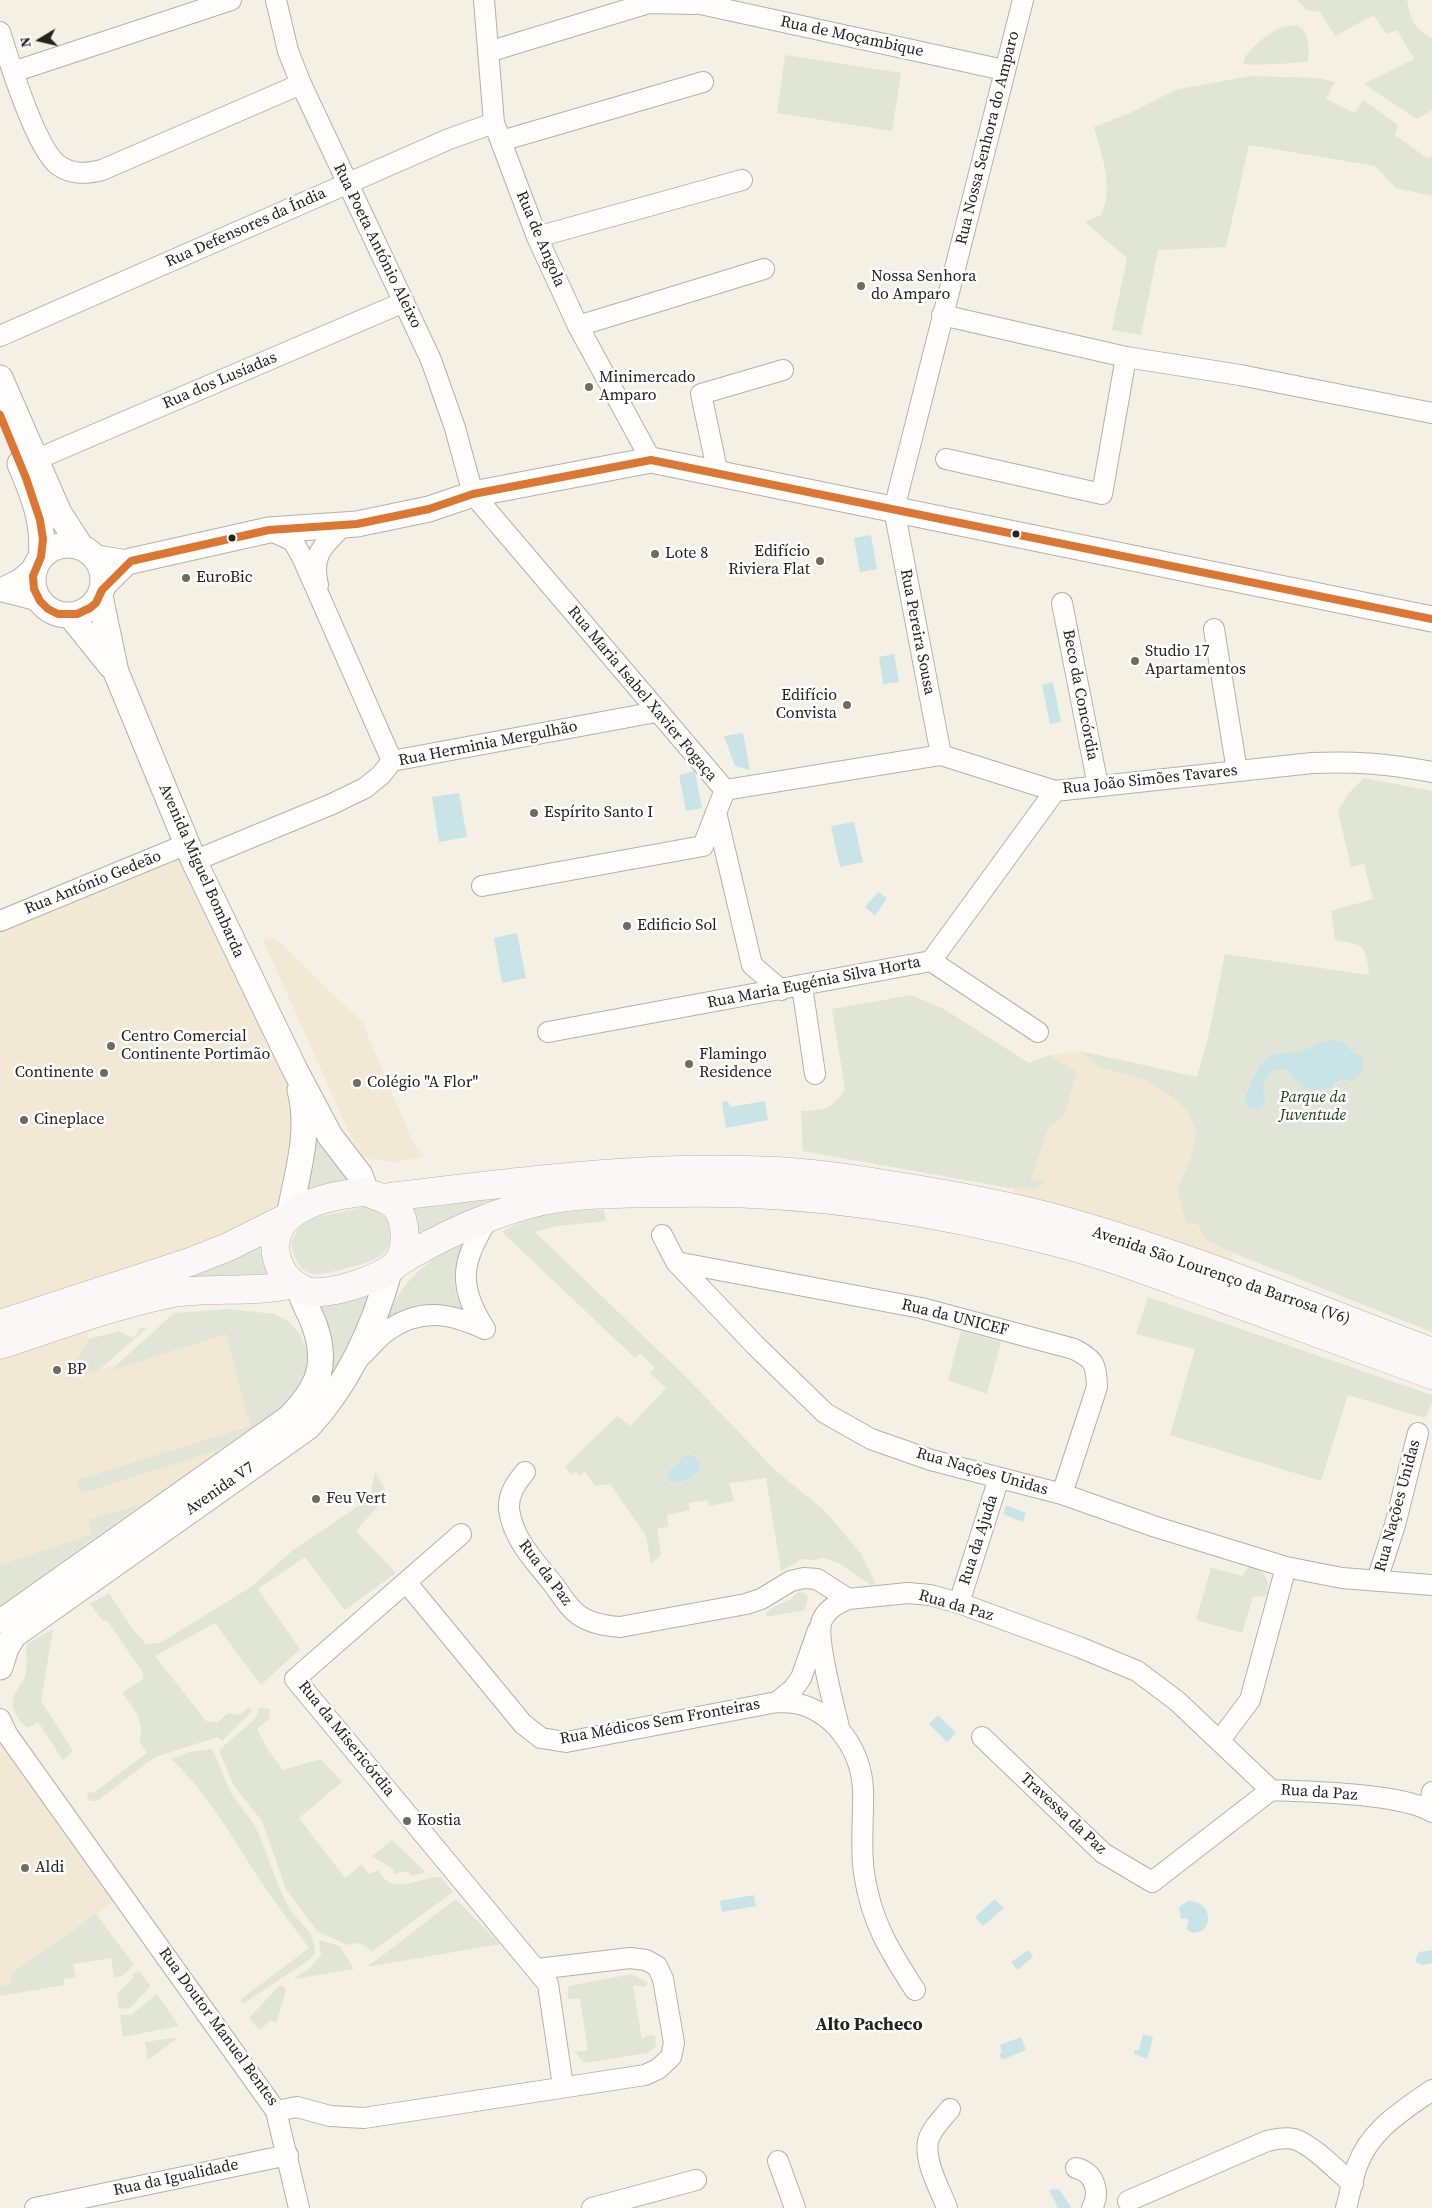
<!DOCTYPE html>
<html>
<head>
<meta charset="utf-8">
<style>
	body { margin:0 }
	#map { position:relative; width:1432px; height:2208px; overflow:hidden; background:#f5f0e4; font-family:"Source Serif 4",serif }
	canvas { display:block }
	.north { position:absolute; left:15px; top:15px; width:50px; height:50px; -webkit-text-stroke:4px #fff; paint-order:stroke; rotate:261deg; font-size:14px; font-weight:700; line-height:20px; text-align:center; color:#26231b }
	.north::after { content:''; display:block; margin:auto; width:18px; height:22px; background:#26231b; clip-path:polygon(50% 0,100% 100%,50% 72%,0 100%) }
</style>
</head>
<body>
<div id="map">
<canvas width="1432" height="2208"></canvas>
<div class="north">N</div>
</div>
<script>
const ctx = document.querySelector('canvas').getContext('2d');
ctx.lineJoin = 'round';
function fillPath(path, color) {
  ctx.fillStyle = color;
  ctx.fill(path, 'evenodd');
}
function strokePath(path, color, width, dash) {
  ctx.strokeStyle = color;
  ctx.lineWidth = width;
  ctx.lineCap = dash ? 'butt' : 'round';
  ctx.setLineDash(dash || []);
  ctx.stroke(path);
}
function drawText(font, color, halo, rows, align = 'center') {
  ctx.font = font + ' "Source Serif 4",serif';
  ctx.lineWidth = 5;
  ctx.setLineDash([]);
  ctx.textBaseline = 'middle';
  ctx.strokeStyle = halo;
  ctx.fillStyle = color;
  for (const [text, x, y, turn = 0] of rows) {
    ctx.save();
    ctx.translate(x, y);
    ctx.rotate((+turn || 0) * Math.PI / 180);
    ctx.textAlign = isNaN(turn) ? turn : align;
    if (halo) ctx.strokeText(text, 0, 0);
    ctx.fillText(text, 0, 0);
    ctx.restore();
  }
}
fillPath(new Path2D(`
	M187 844 304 1105 286 1192 261 1224 0 1324V921Z
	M265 938 276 939 362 1022 409 1133 416 1147 425 1157 394 1162 369 1159 359 1154 263 940Z
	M1080 1051 1099 1067 1147 1081 1174 1098 1189 1114 1196 1134 1190 1160 1177 1190 1185 1223H1197L1206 1240 1233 1253V1277L1011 1208 1015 1189 1031 1180 1048 1129 1065 1114 1077 1073 1050 1055Z
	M82 1319 89 1339 66 1379 226 1334 250 1426 252 1444 0 1620V1345Z
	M0 1719 122 1896 87 1921 10 1984 0 1986Z`), '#f2e9d4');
fillPath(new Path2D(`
	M1297 0H1407C1411 21 1414 28 1432 38V110L1417 119 1364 84 1414 59 1397 30 1386 34 1374 15 1335 36 1320 12 1307 10Z
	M1297 25C1309 31 1310 48 1308 61 1303 63 1249 66 1244 64 1242 53 1268 34 1278 29 1283 26 1291 26 1297 25Z
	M785 55 901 73 892 131 777 113Z
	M1250 76 1319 78 1335 82 1326 99 1355 113 1363 100 1398 125 1395 135 1427 158 1432 156V196L1396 188 1375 166 1249 145 1226 247 1158 250 1141 335 1112 330 1127 258 1085 222 1101 215C1115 187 1101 155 1094 127L1130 113 1175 90Z
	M1364 778 1432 791V1332L1233 1253 1206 1240 1197 1223 1186 1224 1177 1190 1190 1160 1196 1134 1189 1114 1174 1098 1147 1081 1099 1067 1080 1051 1197 1077 1208 1038 1225 954 1369 975C1365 943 1366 946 1335 940L1331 911 1373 899 1364 864 1351 867 1338 811 1349 793Z
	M911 995 944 1009 1029 1063 1050 1055 1077 1072 1065 1114 1048 1129 1031 1180 1047 1181 1035 1188 1015 1189 803 1151 801 1111C825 1110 831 1110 845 1089L832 1009Z
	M308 1116 351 1181 299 1195Z
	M671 1179C721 1179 771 1179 821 1184 846 1186 871 1191 896 1195 954 1204 1013 1215 1070 1232 1193 1268 1312 1317 1432 1361V1366C1358 1338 1283 1311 1208 1284 1179 1274 1149 1262 1119 1253 959 1203 790 1174 623 1185 552 1190 477 1199 418 1243V1231L410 1205 548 1186 611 1181Z
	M367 1206 387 1218C400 1258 371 1262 340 1270 329 1272 318 1277 307 1272 296 1266 293 1254 291 1243L298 1228 310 1219Z
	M604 1209 606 1221 557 1226 535 1232 687 1378 776 1471 825 1511 861 1554 876 1584 871 1585 840 1564 824 1558 814 1560 802 1559 781 1571 766 1478 729 1483 734 1501 709 1506 708 1500 689 1503 690 1510 667 1515 668 1527 657 1528 661 1554 651 1564 646 1536 610 1484 595 1486 585 1472 580 1476 576 1472 572 1475 565 1467 617 1416 630 1426 666 1388 650 1373 655 1368 640 1353 635 1358 502 1232C536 1211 566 1213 604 1209Z
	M265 1239 276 1279 42 1317Z
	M465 1240C454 1261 449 1289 464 1310 426 1301 417 1308 384 1325 400 1281 425 1262 465 1240Z
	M375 1288 369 1312 321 1397 309 1301Z
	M1148 1297 1432 1395V1402L1425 1418 1348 1395 1321 1481 1170 1435 1195 1349 1136 1334Z
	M229 1309 274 1314 288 1321 299 1333 307 1350V1369L299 1389 284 1406 220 1449 81 1494 77 1480 250 1426 226 1334 110 1371 174 1313Z
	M140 1328H147L99 1370 65 1380 89 1339 119 1331 128 1336 135 1337Z
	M961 1331 1001 1342 987 1394 948 1380Z
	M375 1472 388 1495 356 1531 396 1573 345 1610 305 1557 258 1589 300 1649 261 1685 215 1623 155 1656 206 1721 217 1723 228 1713 240 1715 249 1707 252 1711 222 1741 218 1737 155 1757 97 1801H91L88 1799 87 1793 95 1792 147 1753 139 1742C146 1720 134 1710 122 1693L143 1679V1673L107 1620 103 1621 90 1604 109 1593 131 1627 146 1644 160 1643 251 1587 292 1551 370 1498Z
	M142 1504 0 1605V1565L92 1534 88 1520Z
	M1250 1565C1263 1568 1274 1584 1265 1596L1253 1597 1242 1633 1196 1620 1211 1568 1242 1576Z
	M799 1592 804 1593 808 1597 805 1610 765 1617C770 1604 780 1606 789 1600 794 1597 794 1594 799 1592Z
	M53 1629 41 1701 73 1751 63 1760 38 1722 27 1728C16 1717 7 1705 17 1690 20 1684 25 1680 26 1672 28 1663 25 1653 27 1644Z
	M259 1708 270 1709 269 1719 257 1729 267 1748 283 1770 321 1759 342 1782 299 1818 345 1878 362 1864 369 1874 378 1870C393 1898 417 1877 441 1877L453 1892 371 1952 366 1946 357 1943 348 1945 318 1932 286 1889 262 1821 234 1786 219 1750 255 1719Z
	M212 1749 231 1793 256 1827 281 1892 291 1911 311 1934 315 1948V1954L310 1959 243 2004 240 2000 309 1948C294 1927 278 1907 264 1886 235 1843 210 1795 171 1759L189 1752Z
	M392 1840 426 1872 410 1876 409 1871 394 1874 393 1869 372 1856Z
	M456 1899 500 1944 367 1967Z
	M96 1914 134 1965 122 1976 114 1977 111 1958 73 1964 76 1977 64 1979V1985L0 1996V1986L10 1984 11 1974Z
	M319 1940 340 1946 354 1969 294 1979 310 1968 321 1955Z
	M139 1971 151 1986 129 2009 119 2008 117 1993 133 1978 132 1974Z
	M632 1974 648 1983 644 1987 638 1985 633 1986 642 2039 648 2035 655 2036 656 2046 648 2053 584 2063 575 2052 588 2050 580 1999H568V1986Z
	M280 1985 285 1987 286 1991 276 2023 272 2020 259 2030 249 2018Z
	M157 1994 179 2026 123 2037 120 2015H131Z
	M179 2037 148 2060 145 2042Z`), '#e0e5d6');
fillPath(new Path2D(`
	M871 535 877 569 860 572 854 538Z
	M894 654 899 682 883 684 879 657Z
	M1053 682 1061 722 1050 724 1042 685Z
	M743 733 750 770 735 766 724 736Z
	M695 771 702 808 686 811 679 775Z
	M459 793 467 837 439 842 432 797Z
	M854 822 863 862 840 867 831 826Z
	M878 892 887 898 875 916 865 907Z
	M517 933 526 978 502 983 494 938Z
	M1331 1040 1344 1042 1351 1051 1361 1056C1366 1068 1362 1073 1352 1081L1342 1079 1335 1083 1332 1088C1302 1091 1306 1090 1286 1069H1277C1262 1076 1262 1086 1265 1101L1261 1108 1253 1109 1248 1106 1245 1097C1253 1082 1257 1060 1276 1054 1283 1052 1292 1054 1299 1052 1313 1048 1316 1042 1331 1040Z
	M728 1101 730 1107 765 1101 768 1120 726 1128 722 1102Z
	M688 1454 695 1457 700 1462 699 1470C689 1480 680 1485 667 1480L669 1471 678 1466 681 1458Z
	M1006 1505 1026 1513 1023 1522 1003 1514Z
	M938 1715 956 1733 947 1742 929 1724Z
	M754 1895 756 1906 722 1912 720 1901Z
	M995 1899 1004 1908 983 1926 975 1917Z
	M1188 1901C1217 1901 1212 1938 1190 1932L1186 1928 1189 1922 1186 1918 1181 1919 1179 1907Z
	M1028 1950 1033 1957 1017 1970 1011 1962Z
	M1432 1950V1963L1422 1965 1415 1961 1419 1952Z
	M1143 2034 1153 2037 1147 2059 1134 2054V2051L1139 2050Z
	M1021 2037 1026 2050 1002 2060 999 2054 1002 2053 1000 2045Z
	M1059 2189 1071 2207 1070 2208H1058L1049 2190Z`), '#c8e4e7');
const minor = new Path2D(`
	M276 0 288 51 301 84 431 360 455 428 473 494 725 790 703 846 482 886
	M484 0 494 123 537 237 578 326 651 460
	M682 0 1004 70
	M0 32C9 61 36 148 58 165 72 175 86 174 102 170L301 84
	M488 52 649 3 694 4
	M13 72 231 0
	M501 141 703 82
	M537 237 742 180
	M942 315 1126 357 1240 375 1432 413
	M578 326 764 269
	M0 336 449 139 494 123
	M946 459 1102 494 1126 357
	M35 460 404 302
	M718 474 701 394 783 370
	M269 530 293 541 303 559 392 761
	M93 555 131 561
	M318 585C311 556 322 546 342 527
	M0 589 20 579 37 564
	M102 590 131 561
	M0 591 40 601
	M1062 603 1098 786
	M1214 629 1237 771
	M941 755 894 509 1023 0
	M725 790 941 755 1055 791 1312 763C1355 761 1389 764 1432 772
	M716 812 752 965 781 990
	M194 861 332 804 365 788 381 775 392 761 656 712
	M0 921 187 844
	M931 961 1038 1032
	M802 986 815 1074
	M548 1032 931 961 1055 791
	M662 1235 676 1262 755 1345 825 1413 871 1439 931 1460 1062 1494 1156 1527 1286 1567 1342 1578 1432 1585
	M676 1262 921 1308 1074 1349C1095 1360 1096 1364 1097 1387L1062 1494
	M485 1329C456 1284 462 1261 489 1217
	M359 1358C368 1350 377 1338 387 1331 421 1307 450 1313 485 1329
	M525 1472C516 1483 508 1494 509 1509 513 1540 535 1561 553 1584 560 1593 566 1604 574 1611 586 1623 605 1626 620 1627L746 1604 761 1599 791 1581 804 1578 817 1579 848 1599 908 1593 930 1595 959 1603 1079 1647 1137 1671 1177 1701 1271 1790C1308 1792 1403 1793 1432 1812
	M461 1534 295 1679 548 1984 563 2086
	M1377 1580 1395 1525 1418 1433
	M406 1582 523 1724 541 1738 566 1742 777 1702C784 1702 792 1702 799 1704 837 1714 861 1752 863 1789 864 1817 860 1845 864 1873 871 1921 889 1950 915 1990
	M959 1603 999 1478
	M777 1702 793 1689 801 1678 818 1630
	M0 1719 7 1734 276 2111 297 2107 330 2116 364 2118 645 2075 658 2069 671 2057 674 2043 663 1979 657 1966 646 1960 630 1958 537 1969
	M839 1727C834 1706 815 1637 822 1620 827 1609 837 1604 848 1599
	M982 1737 1103 1853 1152 1882 1271 1790
	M1220 1740 1250 1700 1286 1567
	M1430 1810 1432 1792
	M276 2111 299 2208
	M778 2161 795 2208
	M1076 2168C1094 2172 1101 2192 1092 2208
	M1128 2201 1267 2141C1275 2139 1285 2137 1294 2139 1313 2145 1337 2171 1353 2184
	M35 2208 288 2155
	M592 2208 696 2180
	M947 2208C940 2189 924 2162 928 2141 931 2129 943 2118 950 2109
	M1346 2208C1350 2194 1352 2180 1357 2166 1370 2130 1402 2111 1432 2090`);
const tertiary = new Path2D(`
	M0 378 59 513 81 547
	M20 464C33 494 45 524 41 557
	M33 580a35 35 0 1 1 70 0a35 35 0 1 1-70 0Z
	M131 561 269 530 357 524 429 509 473 494 651 460 1432 619
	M100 596 116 672 194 861 294 1068 330 1136 360 1175 366 1192
	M70 615 111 666
	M289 1216C297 1174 311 1132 300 1090
	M0 1620 5 1619 289 1418C318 1388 329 1365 314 1324 309 1311 303 1302 299 1288
	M0 1667 6 1648 14 1635 308 1427C349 1383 374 1327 390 1269`);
const secondary = new Path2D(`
	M366 1192C375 1196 390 1199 396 1207 407 1221 408 1251 396 1264 382 1279 326 1297 307 1291 293 1286 281 1274 277 1259 264 1208 328 1195 366 1192Z
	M382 1198C513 1182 644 1164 776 1171 812 1173 848 1178 884 1184 937 1192 991 1202 1043 1215 1176 1250 1304 1304 1432 1352
	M397 1263C439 1237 483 1217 530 1204 577 1192 628 1194 676 1193 803 1190 932 1210 1055 1242 1110 1256 1165 1278 1219 1297 1290 1323 1361 1349 1432 1375
	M0 1324 190 1262 228 1247 286 1218
	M0 1345C55 1327 111 1306 168 1294 210 1286 253 1294 293 1284`);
strokePath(minor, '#b5b1a8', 22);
strokePath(tertiary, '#b5b1a8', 27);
strokePath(secondary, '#b5b1a8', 29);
strokePath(minor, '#fefdfb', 20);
strokePath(tertiary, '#fefdfb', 25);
strokePath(secondary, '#faf7f6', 28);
strokePath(new Path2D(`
	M0 415 26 478 40 520 43 539 41 557 33 576 34 589 40 601 48 609 58 614H77L90 608 96 603 102 590 131 561 269 530 357 524 429 509 473 494 651 460 1432 619`), '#dc7633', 8);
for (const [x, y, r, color] of [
	[861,286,5,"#6e6b61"],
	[589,387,5,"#6e6b61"],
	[1016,534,4.5,"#26231b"],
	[232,538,4.5,"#26231b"],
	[655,554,5,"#6e6b61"],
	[820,561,5,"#6e6b61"],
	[186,578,5,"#6e6b61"],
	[1135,661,5,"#6e6b61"],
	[847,705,5,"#6e6b61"],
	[534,813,5,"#6e6b61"],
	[627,926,5,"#6e6b61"],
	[111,1046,5,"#6e6b61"],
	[689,1064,5,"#6e6b61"],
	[104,1073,5,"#6e6b61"],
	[357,1083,5,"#6e6b61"],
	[24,1120,5,"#6e6b61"],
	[57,1370,5,"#6e6b61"],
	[316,1499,5,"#6e6b61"],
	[407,1821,5,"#6e6b61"],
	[25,1868,5,"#6e6b61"]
]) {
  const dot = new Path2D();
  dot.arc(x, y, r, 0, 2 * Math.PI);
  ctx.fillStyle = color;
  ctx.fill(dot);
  strokePath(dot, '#fff', 2);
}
drawText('16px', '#26231b', '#fff', [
	["Rua de Moçambique",852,37,12],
	["Rua Nossa Senhora do Amparo",988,138,-76],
	["Rua Defensores da Índia",246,228,-24],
	["Rua de Angola",540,239,67],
	["Rua Poeta António Aleixo",377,246,64],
	["Rua dos Lusíadas",220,381,-23],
	["Rua Pereira Sousa",917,632,79],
	["Rua Maria Isabel Xavier Fogaça",642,694,50],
	["Beco da Concórdia",1080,695,79],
	["Rua Herminia Mergulhão",488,744,-11],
	["Rua João Simões Tavares",1150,780,-6],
	["Avenida Miguel Bombarda",201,871,66],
	["Rua António Gedeão",93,883,-22],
	["Rua Maria Eugénia Silva Horta",814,983,-11],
	["Avenida São Lourenço da Barrosa (V6)",1221,1276,19],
	["Rua da UNICEF",955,1318,14],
	["Rua Nações Unidas",982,1472,16],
	["Avenida V7",220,1489,-35],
	["Rua Nações Unidas",1398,1506,-75],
	["Rua da Ajuda",979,1540,-72],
	["Rua da Paz",545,1573,53],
	["Rua da Paz",956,1606,16],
	["Rua Médicos Sem Fronteiras",660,1722,-10],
	["Rua da Misericórdia",346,1739,51],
	["Rua da Paz",1319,1793,4],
	["Travessa da Paz",1063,1814,43],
	["Rua Doutor Manuel Bentes",218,2027,54],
	["Rua da Igualidade",176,2178,-12]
]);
drawText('16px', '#26231b', '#fff', [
	["Nossa Senhora",871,277],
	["do Amparo",871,295],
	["Minimercado",599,378],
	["Amparo",599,396],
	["Edifício",810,552,"right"],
	["Riviera Flat",810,570,"right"],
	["Lote 8",665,554],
	["EuroBic",196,578],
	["Studio 17",1145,652],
	["Apartamentos",1145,670],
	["Edifício",837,696,"right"],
	["Convista",837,714,"right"],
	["Espírito Santo I",544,813],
	["Edificio Sol",637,926],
	["Centro Comercial",121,1037],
	["Continente Portimão",121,1055],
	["Flamingo",699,1055],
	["Residence",699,1073],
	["Continente",94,1073,"right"],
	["Colégio \"A Flor\"",367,1083],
	["Cineplace",34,1120],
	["BP",67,1370],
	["Feu Vert",326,1499],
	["Kostia",417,1821],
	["Aldi",35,1868]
], 'left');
drawText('italic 16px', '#214118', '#fff', [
	["Parque da",1313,1098],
	["Juventude",1313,1116]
]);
drawText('bold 18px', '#26231b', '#fff', [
	["Alto Pacheco",869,2025]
]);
</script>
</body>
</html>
